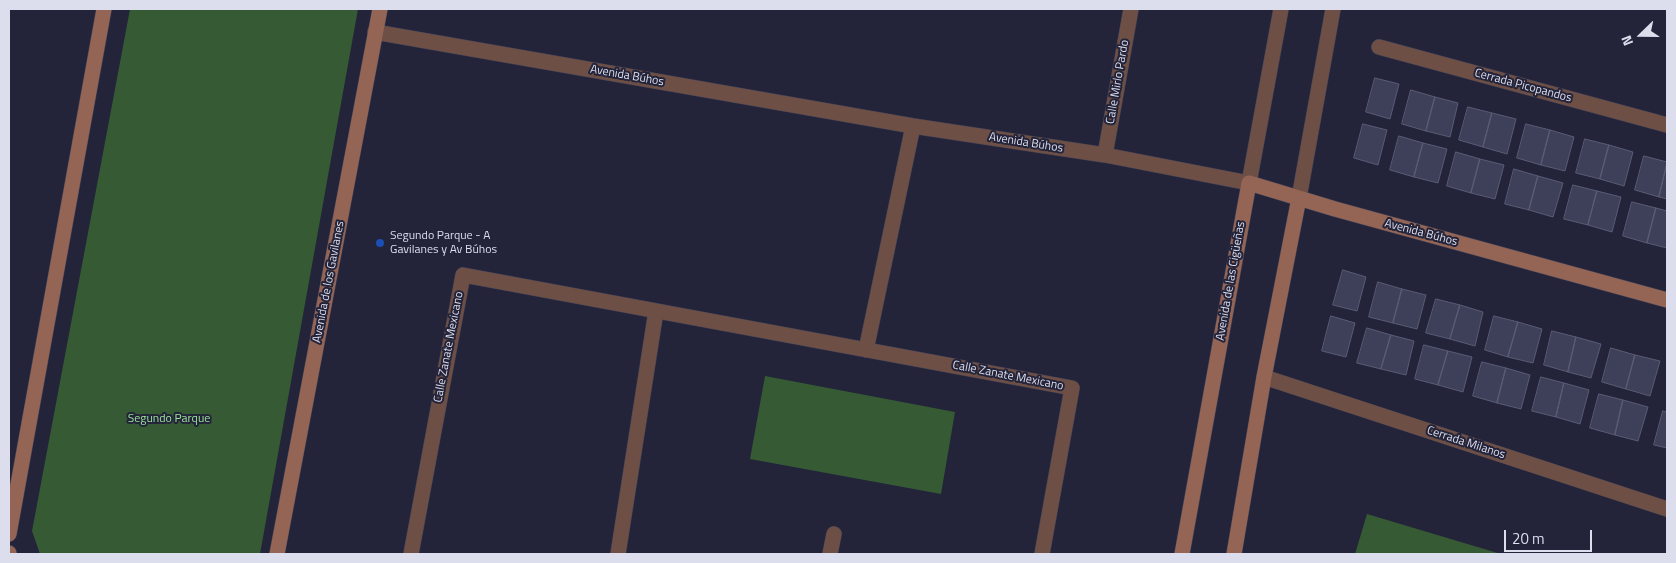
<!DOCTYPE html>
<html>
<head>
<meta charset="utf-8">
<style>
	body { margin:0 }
	#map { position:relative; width:1676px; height:563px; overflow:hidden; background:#23243a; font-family:"Titillium Web",sans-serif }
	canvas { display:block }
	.frame { position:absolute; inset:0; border:10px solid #dcdded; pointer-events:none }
	.north { position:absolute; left:1616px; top:10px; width:50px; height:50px; -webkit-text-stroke:4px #23243a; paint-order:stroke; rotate:248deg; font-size:14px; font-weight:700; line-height:20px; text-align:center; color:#dcdded }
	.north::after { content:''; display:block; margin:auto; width:18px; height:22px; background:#dcdded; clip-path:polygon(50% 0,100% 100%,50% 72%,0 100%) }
	.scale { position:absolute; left:1504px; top:530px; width:88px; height:22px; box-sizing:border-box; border:2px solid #dcdded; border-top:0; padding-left:6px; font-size:15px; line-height:18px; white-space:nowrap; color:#dcdded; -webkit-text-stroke:4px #23243a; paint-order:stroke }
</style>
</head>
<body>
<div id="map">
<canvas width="1676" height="563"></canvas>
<div class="frame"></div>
<div class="north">N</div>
<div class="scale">20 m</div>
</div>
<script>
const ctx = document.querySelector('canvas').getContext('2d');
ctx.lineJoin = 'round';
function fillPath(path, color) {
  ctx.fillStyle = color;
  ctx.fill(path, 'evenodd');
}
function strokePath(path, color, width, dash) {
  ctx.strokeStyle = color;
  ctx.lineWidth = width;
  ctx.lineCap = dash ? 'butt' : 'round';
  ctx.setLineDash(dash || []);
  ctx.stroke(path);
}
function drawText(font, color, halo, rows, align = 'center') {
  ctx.font = font + ' "Titillium Web",sans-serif';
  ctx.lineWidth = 4;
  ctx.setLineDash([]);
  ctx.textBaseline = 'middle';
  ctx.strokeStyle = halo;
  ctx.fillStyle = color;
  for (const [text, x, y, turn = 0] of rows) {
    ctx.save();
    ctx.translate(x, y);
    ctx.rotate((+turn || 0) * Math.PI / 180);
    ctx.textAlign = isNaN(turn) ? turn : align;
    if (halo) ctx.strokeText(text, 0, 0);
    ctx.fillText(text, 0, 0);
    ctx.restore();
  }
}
fillPath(new Path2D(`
	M130 9H358L260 554H40L32 531Z
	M765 376 955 412 941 494 750 459Z
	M1367 514 1501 554H1355Z`), '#355a34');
const building = new Path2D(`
	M1375 78 1399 84 1390 119 1366 112Z
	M1411 90 1435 97 1426 131 1402 124Z
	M1435 97 1458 103 1450 137 1426 131Z
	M1468 107 1492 113 1483 147 1459 140Z
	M1492 113 1516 119 1507 154 1483 147Z
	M1363 124 1387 130 1378 165 1354 158Z
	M1526 124 1550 130 1541 165 1517 158Z
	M1550 130 1574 137 1565 171 1541 165Z
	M1399 136 1423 143 1414 177 1390 170Z
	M1585 139 1609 145 1600 179 1576 173Z
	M1423 143 1447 149 1438 183 1414 177Z
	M1609 145 1633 152 1624 186 1600 179Z
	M1456 152 1480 159 1471 193 1447 186Z
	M1644 156 1667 162 1659 197 1635 190Z
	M1480 159 1504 165 1495 199 1471 193Z
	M1667 164V199L1659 197Z
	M1514 169 1538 176 1529 210 1505 204Z
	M1538 176 1563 183 1553 217 1529 210Z
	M1573 185 1597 191 1588 225 1564 219Z
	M1597 191 1621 197 1612 232 1588 225Z
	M1632 202 1656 208 1647 243 1623 236Z
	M1656 208 1667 211V248L1647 243Z
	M1343 270 1366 277 1357 311 1333 305Z
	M1378 282 1402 289 1393 323 1369 317Z
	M1402 289 1426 295 1417 329 1393 323Z
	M1436 299 1460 305 1450 339 1426 333Z
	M1460 305 1483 312 1475 346 1450 339Z
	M1331 316 1355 323 1346 357 1322 351Z
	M1494 316 1518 322 1508 357 1485 350Z
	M1518 322 1542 329 1533 363 1508 357Z
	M1367 328 1391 335 1381 369 1357 363Z
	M1552 331 1576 337 1568 372 1544 365Z
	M1391 335 1414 341 1406 375 1381 369Z
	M1576 337 1601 344 1591 378 1568 372Z
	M1424 345 1448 351 1438 385 1415 379Z
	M1611 348 1635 355 1626 389 1602 382Z
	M1448 351 1472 357 1463 392 1438 385Z
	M1635 355 1660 361 1650 396 1626 389Z
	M1482 362 1506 368 1497 403 1473 396Z
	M1506 368 1530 375 1521 409 1497 403Z
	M1541 377 1564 383 1556 417 1532 411Z
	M1564 383 1589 390 1580 424 1556 417Z
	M1599 394 1623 400 1615 435 1590 428Z
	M1623 400 1648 407 1638 441 1615 435Z
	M1663 411 1667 412V448L1654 445Z`);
fillPath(building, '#3e3f58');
strokePath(building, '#5a5c76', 1);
const street = new Path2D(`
	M375 32 913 126 1105 155 1249 183 1281 9
	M1379 47 1667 125
	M1105 155 1131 9
	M1299 198 1333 9
	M866 350 913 126
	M1264 377 1667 509
	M411 554 463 275 1072 388 1042 554
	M618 554 656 311
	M830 554 834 534`);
const secondary = new Path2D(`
	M9 534 104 9
	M9 553V554
	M277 554 380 9
	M1182 554 1249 183 1335 209 1667 300
	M1234 554 1264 377 1299 198`);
strokePath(street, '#414257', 16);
strokePath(secondary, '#414257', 16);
strokePath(street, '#6d4f45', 15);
strokePath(secondary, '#946555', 15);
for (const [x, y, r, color] of [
	[380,243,5,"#1a4fb4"]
]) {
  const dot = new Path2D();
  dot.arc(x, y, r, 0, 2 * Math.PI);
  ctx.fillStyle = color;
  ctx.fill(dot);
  strokePath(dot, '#23243a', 2);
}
drawText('12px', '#dcdded', '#23243a', [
	["Avenida Búhos",627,76,10],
	["Calle Mirlo Pardo",1118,82,-80],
	["Cerrada Picopandos",1523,86,15],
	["Avenida Búhos",1026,143,9],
	["Avenida Búhos",1421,233,15],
	["Avenida de las Cigüeñas",1231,281,-80],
	["Avenida de los Gavilanes",329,282,-79],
	["Calle Zanate Mexicano",449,347,-79],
	["Calle Zanate Mexicano",1008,376,11],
	["Cerrada Milanos",1466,443,18]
]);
drawText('12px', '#dcdded', '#23243a', [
	["Segundo Parque - A",390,236],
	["Gavilanes y Av Búhos",390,250]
], 'left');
drawText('12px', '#9ce599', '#23243a', [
	["Segundo Parque",169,419]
]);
</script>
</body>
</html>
